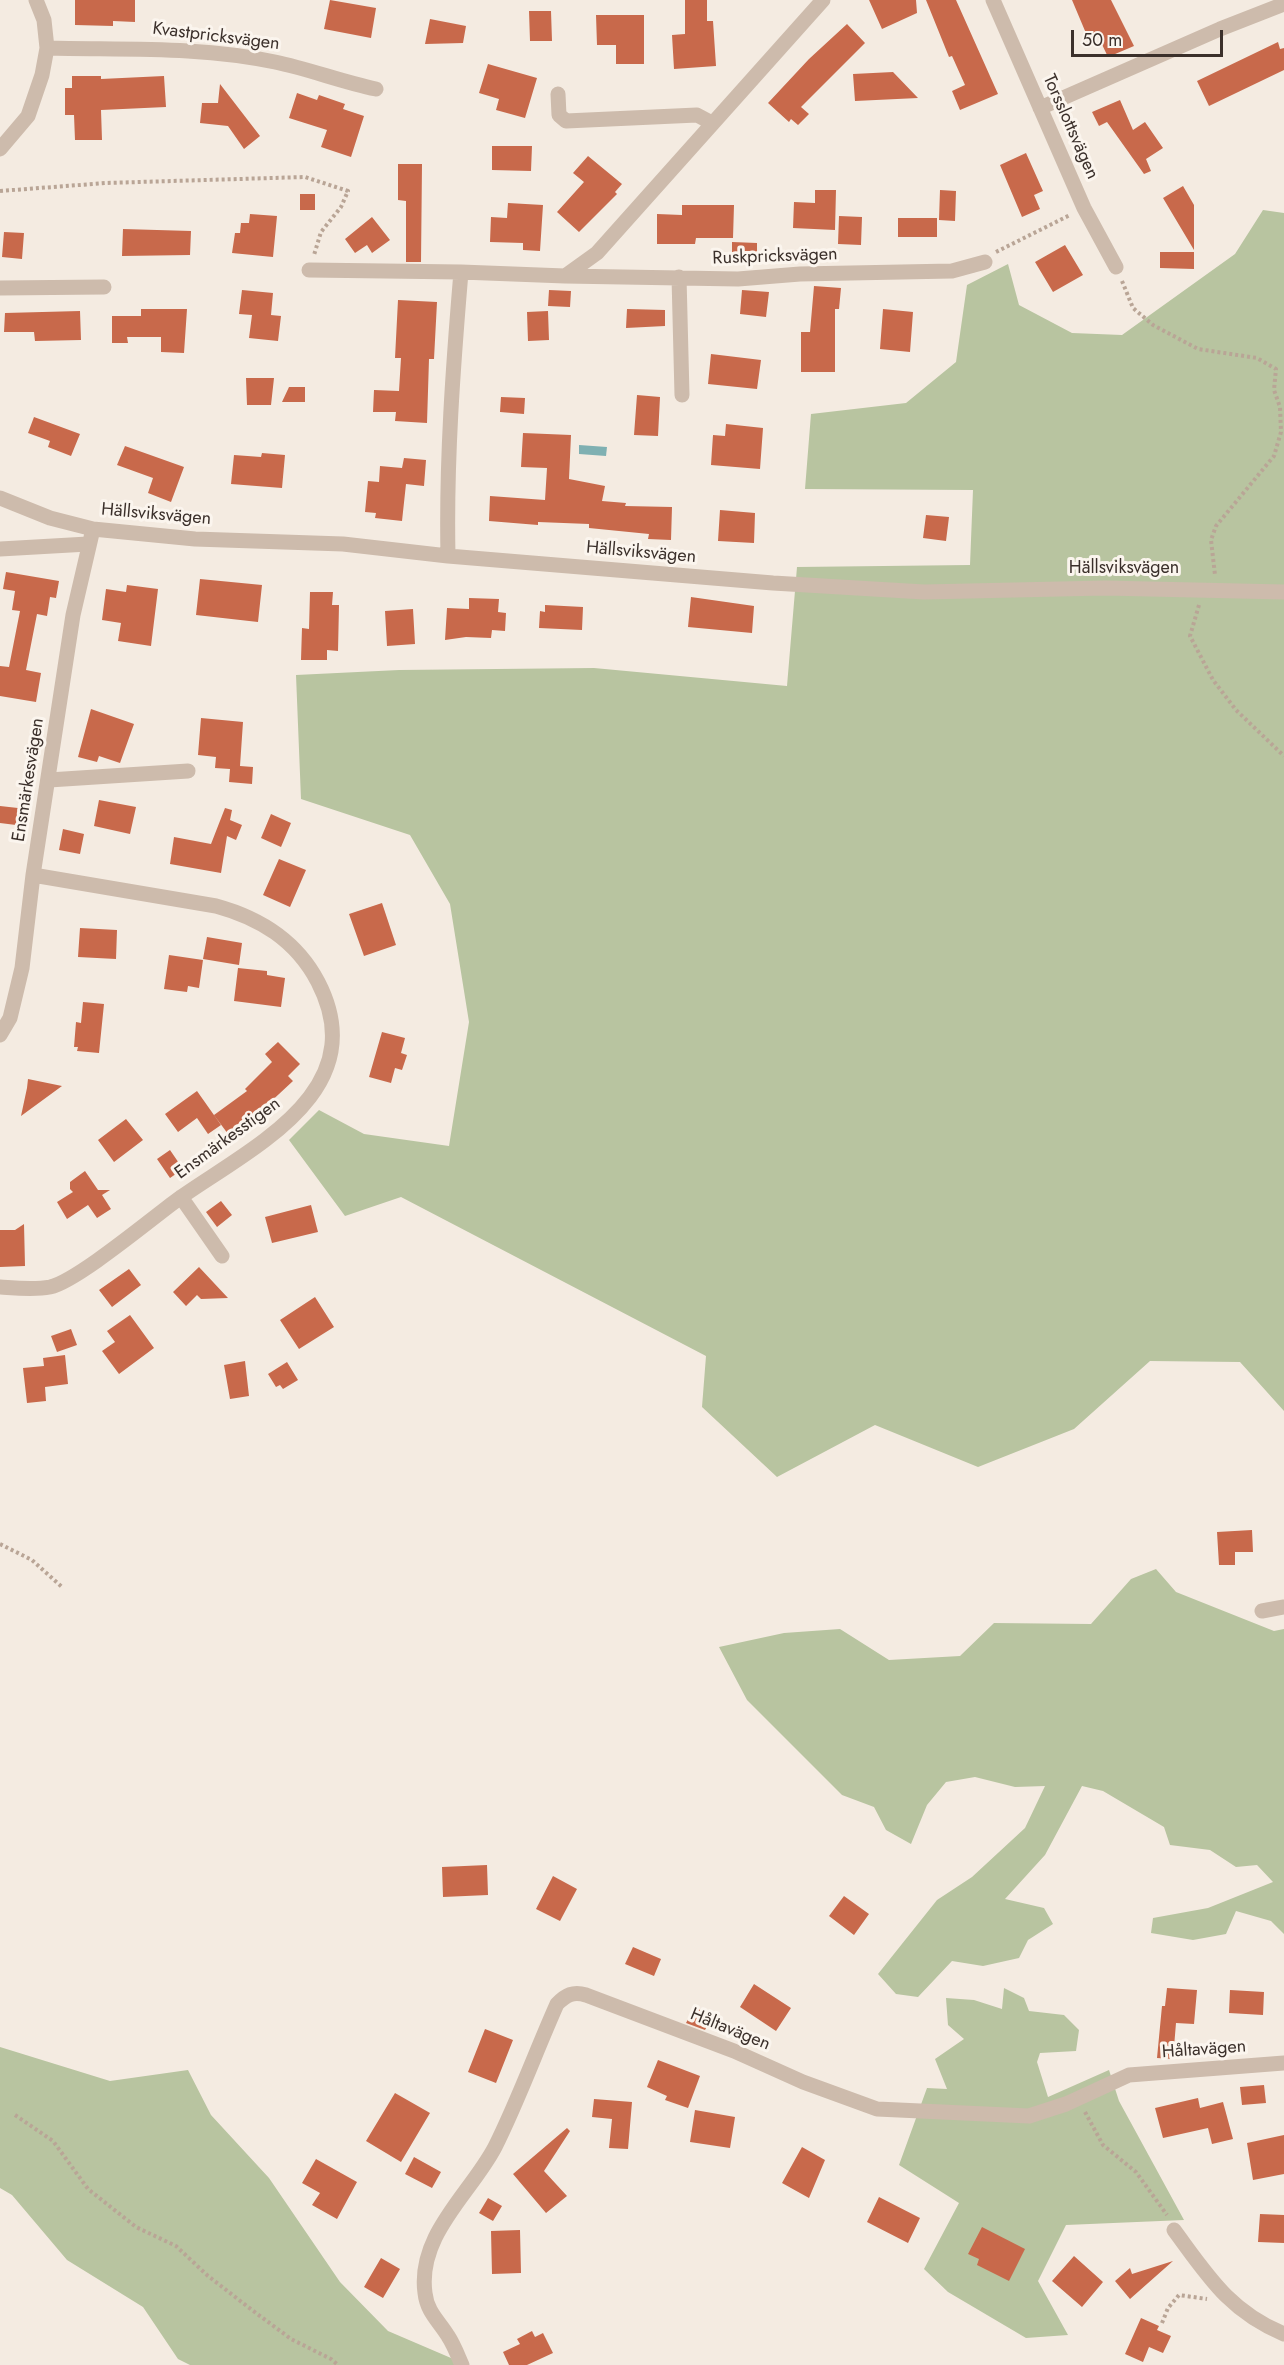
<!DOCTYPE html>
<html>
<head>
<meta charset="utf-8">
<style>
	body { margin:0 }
	#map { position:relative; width:1284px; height:2365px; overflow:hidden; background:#f4ebe1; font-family:Jost,sans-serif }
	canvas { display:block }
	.scale { position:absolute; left:1071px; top:30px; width:152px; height:27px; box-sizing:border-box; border:3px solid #3b302b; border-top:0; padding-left:8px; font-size:18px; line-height:21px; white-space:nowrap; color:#3b302b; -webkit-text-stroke:4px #fbf5ee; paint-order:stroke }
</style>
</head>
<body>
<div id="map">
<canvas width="1284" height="2365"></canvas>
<div class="scale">50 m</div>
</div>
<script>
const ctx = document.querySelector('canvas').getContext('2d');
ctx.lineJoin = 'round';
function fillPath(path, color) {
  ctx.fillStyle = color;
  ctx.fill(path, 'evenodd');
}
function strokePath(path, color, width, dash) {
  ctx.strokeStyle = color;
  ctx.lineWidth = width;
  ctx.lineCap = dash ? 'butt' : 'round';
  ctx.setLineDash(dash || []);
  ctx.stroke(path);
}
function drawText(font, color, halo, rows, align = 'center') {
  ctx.font = font + ' Jost,sans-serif';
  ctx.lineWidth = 6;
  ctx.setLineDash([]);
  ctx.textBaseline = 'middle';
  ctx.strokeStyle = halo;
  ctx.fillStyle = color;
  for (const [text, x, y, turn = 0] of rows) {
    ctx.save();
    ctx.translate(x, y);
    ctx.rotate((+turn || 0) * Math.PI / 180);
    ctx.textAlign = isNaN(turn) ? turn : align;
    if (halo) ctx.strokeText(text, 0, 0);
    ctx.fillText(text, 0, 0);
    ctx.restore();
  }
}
fillPath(new Path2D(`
	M1263 210 1284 213V1411L1240 1362 1150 1361 1074 1429 978 1467 875 1425 777 1477 702 1407 706 1356 401 1197 345 1216 289 1140 319 1110 364 1134 449 1146 469 1022 450 904 410 835 301 799 296 675 399 670 594 668 787 686 797 567 970 565 973 490 805 489 811 414 906 403 956 362 967 285 1008 264 1019 305 1072 333 1122 335 1235 254Z
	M1156 1569 1176 1592 1274 1631 1284 1629V1934L1271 1921 1236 1911 1226 1934 1193 1940 1151 1933 1153 1918 1208 1908 1273 1882 1257 1865 1236 1867 1210 1850 1170 1845 1164 1827 1103 1791 1082 1786 1045 1855 1005 1899 1044 1908 1053 1924 1028 1940 1019 1958 983 1966 952 1961 918 1997 896 1994 878 1974 937 1900 972 1877 1025 1828 1045 1786 1015 1787 975 1777 946 1782 927 1805 911 1844 886 1830 874 1807 842 1795 747 1700 719 1647 784 1633 840 1629 889 1660 960 1656 994 1623 1091 1624 1131 1579Z
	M1004 1988 1024 1998 1029 2011 1064 2015 1079 2030 1076 2051 1040 2053 1037 2062 1048 2097 1109 2070 1119 2101 1184 2220 1066 2225 1038 2281 1068 2335 1026 2338 948 2292 924 2269 959 2203 899 2165 927 2088 947 2089 935 2059 964 2039 948 2025 946 1998 974 2000 1002 2009Z
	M0 2047 110 2081 188 2070 211 2115 269 2178 340 2282 388 2331 451 2358 456 2365H190L178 2359 143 2307 67 2260 12 2195 0 2188Z`), '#b8c4a0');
fillPath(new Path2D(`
	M579 445 607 447 606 456 579 454Z`), '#7fb0b2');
fillPath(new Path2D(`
	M75 0H135V22L113 21V26L75 25Z
	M330 0 376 8 371 38 324 29Z
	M685 0H707V21H713L716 66 674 69 672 35 685 34Z
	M869 0H916L917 13 882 29Z
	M926 0H956L998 94 960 110 952 91 965 85 952 56 949 57Z
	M1072 0H1111L1134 46 1108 57 1097 34 1088 38Z
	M529 11H551L552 41H530Z
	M596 15H644V64H616V45H597Z
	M430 19 466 26 463 43 425 44Z
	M847 24 865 43 801 107 809 114 798 125 791 119 789 122 768 103 809 59Z
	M1278 42 1280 49 1284 48V70L1209 106 1197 81Z
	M488 64 537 78 525 118 496 110 499 99 479 93Z
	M893 72 918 98 855 101 853 74Z
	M72 76H101V79L164 76 166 107 101 110 102 140H75L74 115H65V88H72Z
	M220 84 260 136 244 149 228 126 200 123 202 103H218Z
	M297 93 317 100 319 95 345 104 343 109 364 116 351 157 321 147 327 130 289 118Z
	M1120 100 1133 130 1145 122 1163 148 1146 159 1151 171 1144 174 1107 122 1099 126 1092 112Z
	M492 146H532L531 171 492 170Z
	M1026 153 1043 191 1034 195 1040 209 1022 217 1000 165Z
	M588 156 622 184 615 192 617 194 579 232 557 212 584 182 573 173Z
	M398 164H422L421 262H406V201L398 200Z
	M1183 186 1194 205V250L1163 198Z
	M815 190H836L835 230 793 228 794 202 815 203Z
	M940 190 956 191 955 221 939 220Z
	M300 194H315V210H300Z
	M508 203 543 205 540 251 523 250V243L490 242 491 217 507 218Z
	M682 205H734L733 238H696L695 244H657V214L682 215Z
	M250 214 277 216 273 257 232 253 235 233H240L241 223H249Z
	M839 216 862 217 861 245 838 244Z
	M372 217 390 240 372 253 367 245 355 253 345 239Z
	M898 218H937V237H898Z
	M123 229 191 231 190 255 122 256Z
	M4 232 24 233 22 259 2 257Z
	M732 242 757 243V263L732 262Z
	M1065 245 1083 275 1053 292 1035 262Z
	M1160 252H1194V269L1160 268Z
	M814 286 841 288 839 309H835V372H801V332H810Z
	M242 290 273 293 271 315 281 316 278 341 249 338 252 315 239 314Z
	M549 290 571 291 570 307 548 306Z
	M742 290 769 292 766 317 740 314Z
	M398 300 437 302 434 359H429L427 423 395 421 396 412H373L374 390 399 391 401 358H395Z
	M141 309H187L184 353 161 352V337H127L128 343H112V316H141Z
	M627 309 665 310V326L626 328Z
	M883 309 913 312 910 352 880 349Z
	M80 311 81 340 35 341 34 332H4L5 313Z
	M548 311 549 340 528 341 527 312Z
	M711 354 761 360 757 389 708 384Z
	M246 378H274L271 405H247Z
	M289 387H305V402H282Z
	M637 395 660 397 658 436 634 435Z
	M501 397 525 398 524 414 500 412Z
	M34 417 80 434 71 456 48 447 50 441 28 433Z
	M726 424 763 428 760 469 711 465 713 435 725 436Z
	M523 433 571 435 569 479 605 486 602 501 626 503 625 506 672 507 671 540 648 539 649 534 589 528V524L538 522V525L489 521 490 496 545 500 547 468 521 467Z
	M125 446 184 467 171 502 148 493 153 478 117 465Z
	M262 453 285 455 282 488 231 484 234 455 261 457Z
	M404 458 426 460 424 486 406 484 402 521 375 518 376 513 365 512 368 481 379 482 380 466 402 468Z
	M720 510 755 513 754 543 718 541Z
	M926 515 949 517 946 541 923 538Z
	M6 572 59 581 56 598 50 597 47 616 37 614 26 670 41 673 36 702 0 696V666L9 667 20 611 12 610 15 591 3 589Z
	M200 579 262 585 258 622 196 615Z
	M127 585 158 589 151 646 118 641 121 623 102 620 106 589 126 592Z
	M310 592H333L332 605H339L338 651 327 650V660H301L302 628 309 629Z
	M691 597 754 606 752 633 688 627Z
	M469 598 499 599 498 612 506 613 505 631 492 630 491 638 466 637 445 640 447 608 469 609Z
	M545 605 583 607 582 630 539 628 540 611 545 612Z
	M413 609 415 644 387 646 385 611Z
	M91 709 134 724 120 763 99 756 97 762 78 757Z
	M201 718 243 722 240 766 253 767 252 784 229 782 230 769 215 768 216 757 198 755Z
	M99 800 136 807 130 834 94 826Z
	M0 806 18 808 16 825 0 823Z
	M225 808 232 810 230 820 242 825 236 840 227 836 221 873 170 864 174 837 211 844Z
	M271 814 291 823 281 847 261 838Z
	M63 829 84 834 80 854 59 850Z
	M279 859 306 870 290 907 263 895Z
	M382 903 396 945 364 956 349 914Z
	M80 928 117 930 116 959 78 957Z
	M207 937 242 943 239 965 203 959Z
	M169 955 203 960 199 988 188 986 187 992 164 989Z
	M238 968 267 971V975L285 978 281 1007 234 1001Z
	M83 1002 104 1004 99 1053 77 1051 78 1047H74L76 1022 81 1023Z
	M382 1032 405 1038 401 1053 407 1055 402 1070 395 1068 391 1083 369 1077Z
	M278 1042 300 1064 288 1076 293 1081 265 1107 228 1134 214 1115 247 1091 245 1089 272 1062 265 1054Z
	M28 1079 62 1086 21 1116 27 1088Z
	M197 1091 221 1125 208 1134 197 1118 178 1132 165 1114Z
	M126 1119 143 1140 114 1162 98 1140Z
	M170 1150 183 1169 170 1178 157 1159Z
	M85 1171 98 1190H110L102 1195 111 1209 97 1218 88 1205 67 1219 57 1202 73 1192 70 1189V1182Z
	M221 1201 232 1215 217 1227 206 1212Z
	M311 1205 318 1232 272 1243 265 1217Z
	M24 1224 25 1266 0 1267V1230H15Z
	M199 1267 228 1298 201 1299 197 1295 186 1306 173 1292Z
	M129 1269 141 1285 112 1307 99 1290Z
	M315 1297 334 1327 299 1349 280 1320Z
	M130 1315 154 1348 119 1374 102 1351 115 1342 107 1331Z
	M71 1329 77 1345 57 1352 51 1336Z
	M65 1355 68 1384 45 1387 46 1401 27 1403 23 1368 44 1366 43 1358Z
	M245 1361 249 1396 230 1399 224 1365Z
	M287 1362 298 1380 283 1389 280 1385 276 1387 268 1374Z
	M1252 1530 1253 1552H1235V1565H1219L1217 1532Z
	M487 1865 488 1895 443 1897 442 1867Z
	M553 1876 577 1889 560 1921 536 1909Z
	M844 1896 869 1914 854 1935 829 1916Z
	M633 1947 661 1959 654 1976 625 1964Z
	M754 1984 791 2008 776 2031 740 2007Z
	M1167 1988 1197 1990 1194 2024 1176 2023 1173 2059 1157 2058 1162 2006H1165Z
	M1230 1990 1264 1992 1263 2015 1229 2013Z
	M695 2007 712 2017 705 2030 686 2023Z
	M485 2029 513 2040 496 2083 468 2072Z
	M658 2060 700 2076 688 2108 665 2100 667 2096 647 2087Z
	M1264 2085 1266 2103 1242 2105 1240 2087Z
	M395 2093 430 2113 401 2162 366 2141Z
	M1198 2098 1200 2108 1223 2102 1233 2139 1212 2144 1208 2128 1163 2138 1155 2108Z
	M594 2099 632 2102 628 2149 609 2148 612 2119 592 2117Z
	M695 2110 735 2117 730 2148 690 2142Z
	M567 2128 570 2131 544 2171 567 2196 546 2213 513 2174Z
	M1284 2135V2174L1253 2180 1247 2143Z
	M802 2147 825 2160 809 2198 782 2183Z
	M414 2157 441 2172 432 2188 405 2174Z
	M316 2159 357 2182 337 2219 312 2205 320 2193 302 2183Z
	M879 2197 920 2218 908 2243 867 2222Z
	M488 2198 502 2206 493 2221 479 2213Z
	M1260 2214 1284 2215V2243L1258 2242Z
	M982 2227 1025 2249 1009 2281 977 2265 979 2259 968 2254Z
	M520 2230 521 2273 492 2274 491 2231Z
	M1074 2256 1103 2282 1082 2307 1052 2281Z
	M381 2258 400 2269 383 2298 364 2287Z
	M1173 2261 1130 2299 1115 2281 1130 2268 1132 2274Z
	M1141 2318 1159 2326 1157 2330 1171 2336 1163 2353 1149 2347 1143 2362 1125 2354Z
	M532 2331 535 2337 543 2333 553 2353 527 2365H509L503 2352 520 2344 517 2339Z`), '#c8694b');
strokePath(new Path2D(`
	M0 191 106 183 305 177 348 191 341 207 321 232 314 255
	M996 252 1070 215
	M1122 281 1133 308 1153 325 1198 349 1257 358 1276 369 1274 390 1280 407 1281 432 1274 456 1216 526 1211 540 1215 575
	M1199 605 1190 636 1213 680 1236 710 1284 756
	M0 1544 32 1560 62 1587
	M1085 2112 1103 2145 1136 2172 1167 2215
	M15 2115 53 2141 88 2189 136 2227 176 2246 208 2276 252 2310 291 2339 331 2359 338 2365
	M1162 2323 1168 2308 1179 2295 1207 2299`), '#b9a596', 4, [3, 3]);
strokePath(new Path2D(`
	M36 0 44 20 47 48
	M993 0 1084 208 1116 267
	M558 94 559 115 566 121 697 115 712 123
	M1040 108 1220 29 1284 4
	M0 149 28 116 42 75 47 48C123 50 200 46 275 62 309 69 342 82 376 89
	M309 270 461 272C453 367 446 462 448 556
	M461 272 565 276 597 253 823 0
	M565 276 738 279 800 274 952 271 985 262
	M679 277 682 395
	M0 288 104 287
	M0 498 50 518 93 529 195 539 343 544 448 556 773 583 924 592 1105 588 1284 592
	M0 549 88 544
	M49 780 188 771
	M0 1035 10 1018 22 968 33 875 73 615 93 529
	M181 1197 222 1256
	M0 1287C16 1288 34 1290 50 1287 77 1281 151 1219 177 1200 250 1148 375 1092 318 982 296 940 260 918 216 906L33 875
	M1262 1611 1284 1607
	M1174 2230C1208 2276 1229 2311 1284 2334
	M462 2365C458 2356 454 2345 448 2336 439 2321 427 2312 425 2293 417 2235 471 2193 495 2147 518 2101 536 2051 557 2004 566 1995 573 1991 586 1995L734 2051 803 2082 877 2109 1029 2116 1066 2104 1129 2075 1284 2063`), '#cdbbac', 15);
drawText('18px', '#3b302b', '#fbf5ee', [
	["Kvastpricksvägen",216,37,7],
	["Torsslottsvägen",1070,127,66],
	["Ruskpricksvägen",775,257,-2],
	["Hällsviksvägen",156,515,5],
	["Hällsviksvägen",641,553,5],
	["Hällsviksvägen",1124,569],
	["Ensmärkesvägen",29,780,-81],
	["Ensmärkesstigen",228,1139,-36],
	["Håltavägen",730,2030,22],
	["Håltavägen",1204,2050,-4]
]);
</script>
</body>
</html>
